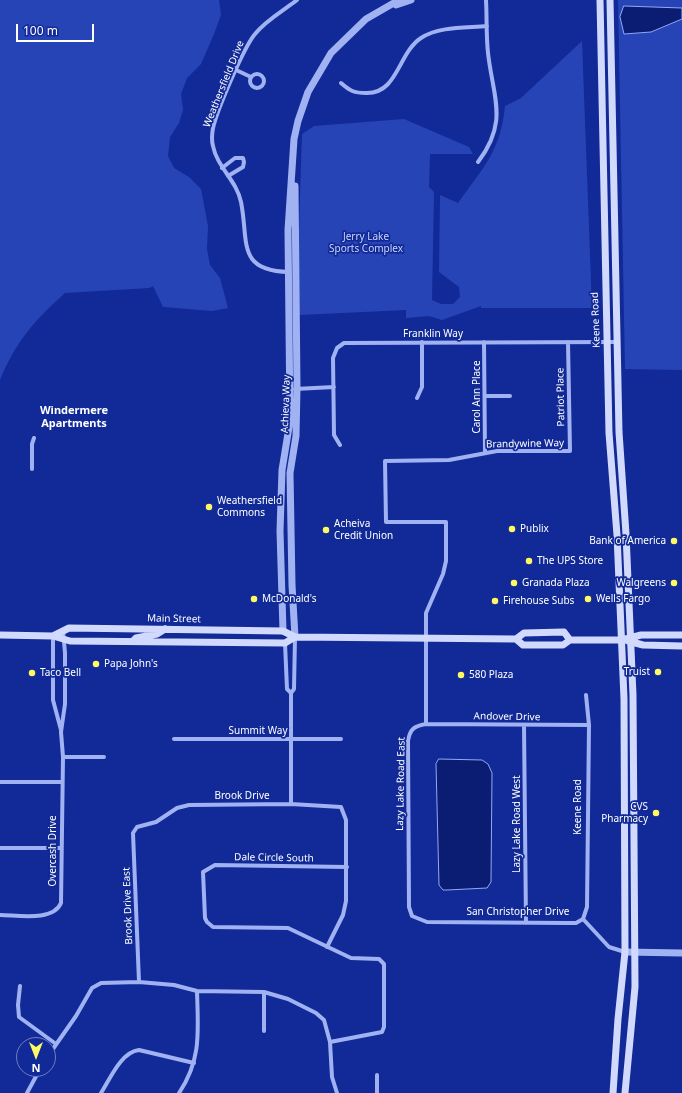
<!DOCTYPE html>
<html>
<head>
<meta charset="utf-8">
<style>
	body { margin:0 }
	#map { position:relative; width:682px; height:1093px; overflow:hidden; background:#112a97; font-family:"Noto Sans",sans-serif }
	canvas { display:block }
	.north { position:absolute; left:16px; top:1037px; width:40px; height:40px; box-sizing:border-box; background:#112a97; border:1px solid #707fc1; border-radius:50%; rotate:180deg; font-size:11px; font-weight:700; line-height:16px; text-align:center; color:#fff }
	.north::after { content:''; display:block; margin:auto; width:14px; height:18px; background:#fff964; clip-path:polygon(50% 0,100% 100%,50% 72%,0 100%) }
	.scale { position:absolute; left:16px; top:24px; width:78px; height:18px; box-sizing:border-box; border:2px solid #fff; border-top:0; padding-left:5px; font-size:12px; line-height:14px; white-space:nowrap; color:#fff; -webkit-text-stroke:3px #112a97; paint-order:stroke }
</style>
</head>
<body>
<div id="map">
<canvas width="682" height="1093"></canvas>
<div class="north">N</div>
<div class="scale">100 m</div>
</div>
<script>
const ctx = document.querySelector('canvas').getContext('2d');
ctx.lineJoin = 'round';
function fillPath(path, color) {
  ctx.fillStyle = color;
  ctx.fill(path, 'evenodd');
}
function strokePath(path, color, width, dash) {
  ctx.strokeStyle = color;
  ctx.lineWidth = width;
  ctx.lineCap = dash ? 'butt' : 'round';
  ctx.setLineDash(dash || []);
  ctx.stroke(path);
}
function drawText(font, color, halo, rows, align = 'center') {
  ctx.font = font + ' "Noto Sans",sans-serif';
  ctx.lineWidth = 3.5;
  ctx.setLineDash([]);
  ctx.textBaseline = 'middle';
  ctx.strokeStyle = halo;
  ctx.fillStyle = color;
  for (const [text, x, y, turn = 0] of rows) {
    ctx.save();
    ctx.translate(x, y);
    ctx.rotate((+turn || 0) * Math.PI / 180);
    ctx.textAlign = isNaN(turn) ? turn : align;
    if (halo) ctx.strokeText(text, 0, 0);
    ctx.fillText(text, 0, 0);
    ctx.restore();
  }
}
fillPath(new Path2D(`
	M0 0H219L221 15 214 34 201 64 187 78 181 94 183 110 179 123 170 137 168 156 174 168 189 177 201 189 208 226 207 249 210 265 220 278 228 308 212 311 163 307 153 286 149 288 65 293C34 321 16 341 0 380Z
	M618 0H682V8H672L651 32 682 19V370L625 369Z
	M582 41 592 308H481V306L442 320 429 316 406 318V310L299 315 298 261 302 134 314 126 404 119 469 147 473 154H430L429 187 434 192 432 300 441 304H453L460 297 459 287 439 272 440 195 458 203C482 169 501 151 505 106L521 98Z`), '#2744b7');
const water = new Path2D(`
	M624 6 682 8V19L651 32 624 34 620 17Z
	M439 759 482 760 488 764 492 773 491 882 487 888 447 890H443L439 885 436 764Z`);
fillPath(water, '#0a1d73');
strokePath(water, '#93a8f7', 1);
strokePath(new Path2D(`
	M236 70 251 77
	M250 81a7 7 0 1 1 14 0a7 7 0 1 1-14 0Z
	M341 83C350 91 354 93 366 93 398 94 398 53 421 38 439 26 467 28 487 26
	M478 162C509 121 493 98 488 53 486 35 487 17 486 0
	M222 168 235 158H243L244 162 243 167 228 176
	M289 272C236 271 249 241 241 202 237 181 217 167 213 146 211 139 212 134 213 128 217 110 244 47 255 34 266 20 283 11 297 0
	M484 342 485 453
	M295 389 334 387
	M485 396H510
	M417 398 422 387V342
	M340 445 334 435 333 358 337 348 344 343 616 342
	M32 469V444L34 438
	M53 636V700L61 730
	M285 643 287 689 291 693
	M426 724V613L443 574 446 561V522H386L385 461 449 460 497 451H570L568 342
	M524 725 526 923
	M589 725 426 724C414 726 410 729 408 741L409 907 412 916 427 922 568 923H576L583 919 609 947 625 952
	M174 739H341
	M63 757H104
	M0 782H62
	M291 804V693L294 689 295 637
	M0 848H60
	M0 915C17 915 53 922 61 903L63 757 61 732 65 704V653L63 631
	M583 919 587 907 589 725 586 695
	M139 982 133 833 137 827 156 822 177 808 189 805 291 804 341 807 346 820V901L343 915 327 947
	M20 986 18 1005 19 1017 56 1044
	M264 1031V992
	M330 1042 382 1032 384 1027V964L379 959 351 958 288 928 213 927 207 922 205 918 203 872 215 865 347 867
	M48 1056 76 1016 92 988 101 983 139 982 174 985 197 991 264 992 288 999 316 1013 324 1020 330 1042 332 1077 337 1093
	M377 1075V1093
	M27 1093 40 1069
	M101 1093C110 1079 121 1052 139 1050L194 1063
	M179 1093C202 1059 198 1030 197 991`), '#a1b2f3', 4);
strokePath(new Path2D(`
	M396 5 411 0
	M295 186 297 388 296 436 290 473 292 585 295 637
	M283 631 280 531 282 470 290 421 288 230 294 139 298 121 308 92 331 53 366 19 399 0
	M625 952 682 953`), '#a1b2f3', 7);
strokePath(new Path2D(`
	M600 0 609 433 617 535 624 699 625 952 618 1019 613 1093
	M610 0 619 432 626 534 633 695 635 987 625 1093
	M0 635 53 636 70 641 285 643 295 637
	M53 636 69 628 283 631 295 637 516 639 524 633 564 632 570 640
	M516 639 523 645H563L570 640H622L641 635H682
	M133 641 136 638 157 634 165 629
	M628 641 643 645 682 646`), '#d1d9fd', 7);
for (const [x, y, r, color] of [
	[209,507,4,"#fff964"],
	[512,529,4,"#fff964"],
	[326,530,4,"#fff964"],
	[674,541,4,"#fff964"],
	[529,561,4,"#fff964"],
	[514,583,4,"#fff964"],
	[674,583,4,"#fff964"],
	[254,599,4,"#fff964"],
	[588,599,4,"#fff964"],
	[495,601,4,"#fff964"],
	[96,664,4,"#fff964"],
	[658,672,4,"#fff964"],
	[32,673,4,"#fff964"],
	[461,675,4,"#fff964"],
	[656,813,4,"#fff964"]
]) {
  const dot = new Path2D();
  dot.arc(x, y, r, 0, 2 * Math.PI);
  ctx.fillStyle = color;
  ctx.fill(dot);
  strokePath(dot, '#112a97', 1.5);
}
drawText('10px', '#fff', '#112a97', [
	["Weathersfield Drive",224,84,-68],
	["Keene Road",596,320,-92],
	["Franklin Way",433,334],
	["Carol Ann Place",477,397,-90],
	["Patriot Place",561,397,-91],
	["Achieva Way",286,404,-88],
	["Brandywine Way",525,444,-1],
	["Main Street",174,619,1],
	["Andover Drive",507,717,1],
	["Summit Way",258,731],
	["Lazy Lake Road East",401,784,-89],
	["Brook Drive",242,796],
	["Keene Road",578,807,-90],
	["Lazy Lake Road West",517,824,-90],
	["Overcash Drive",53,851,-90],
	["Dale Circle South",274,858,1],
	["Brook Drive East",128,906,-92],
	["San Christopher Drive",518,912]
]);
drawText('10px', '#c9d4fd', '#112a97', [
	["Jerry Lake",366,237],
	["Sports Complex",366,249]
]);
drawText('10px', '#fff', '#112a97', [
	["Weathersfield",217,501],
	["Commons",217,513],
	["Acheiva",334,524],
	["Credit Union",334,536],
	["Publix",520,529],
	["Bank of America",666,541,"right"],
	["The UPS Store",537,561],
	["Granada Plaza",522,583],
	["Walgreens",666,583,"right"],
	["McDonald's",262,599],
	["Wells Fargo",596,599],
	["Firehouse Subs",503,601],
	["Papa John's",104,664],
	["Truist",650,672,"right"],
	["Taco Bell",40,673],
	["580 Plaza",469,675],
	["CVS",648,807,"right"],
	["Pharmacy",648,819,"right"]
], 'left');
drawText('bold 11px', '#fff', '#112a97', [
	["Windermere",74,411],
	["Apartments",74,424]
]);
</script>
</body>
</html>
